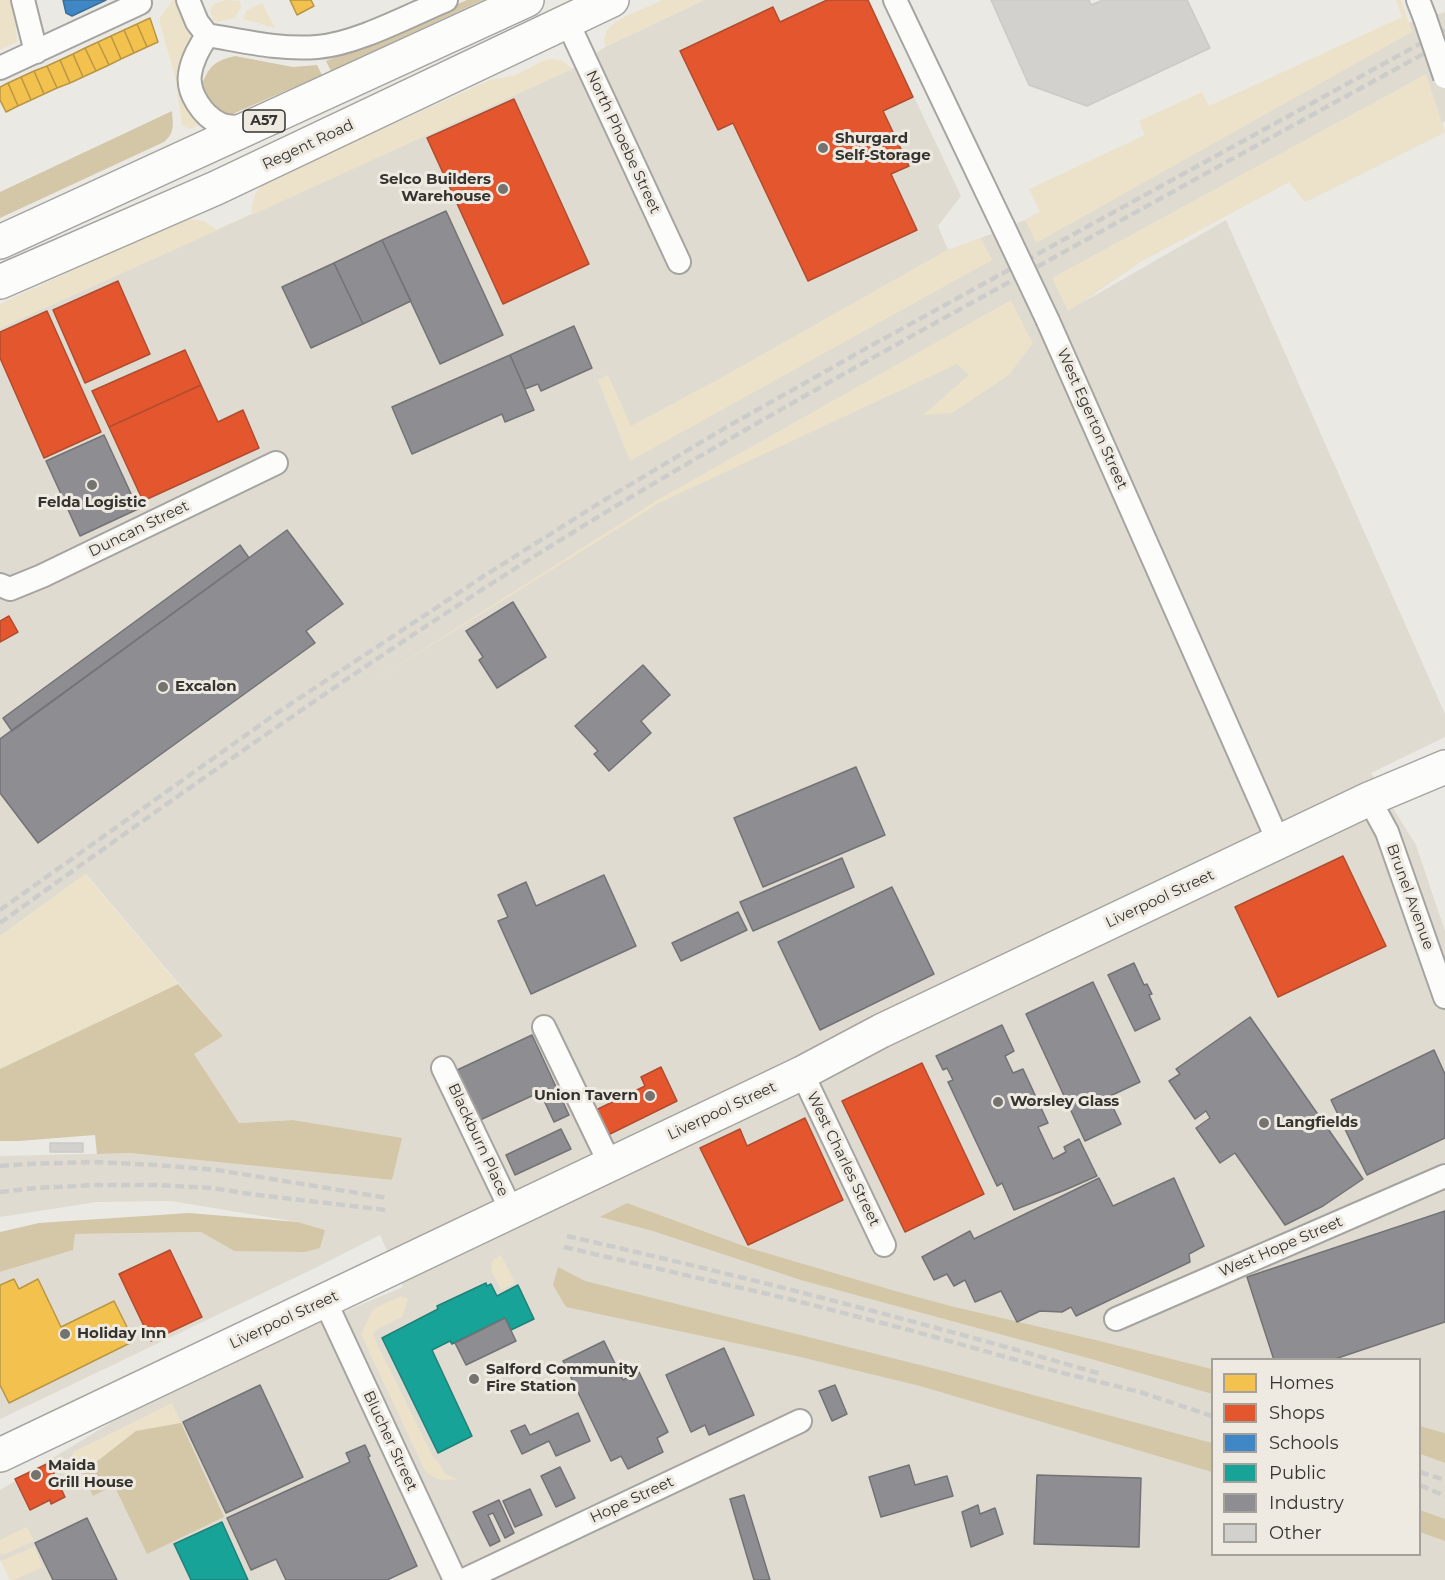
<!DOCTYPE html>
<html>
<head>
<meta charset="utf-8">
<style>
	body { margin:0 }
	#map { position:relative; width:1445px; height:1580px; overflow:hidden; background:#ebe9e4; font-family:Montserrat,sans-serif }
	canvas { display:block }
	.legend { position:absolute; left:1211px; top:1358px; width:210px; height:198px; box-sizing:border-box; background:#eeeae1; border:2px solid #a4a19a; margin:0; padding:8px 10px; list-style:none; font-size:18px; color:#353330 }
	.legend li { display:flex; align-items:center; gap:12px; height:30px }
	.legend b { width:30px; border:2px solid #a4a19a }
</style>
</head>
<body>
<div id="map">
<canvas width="1445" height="1580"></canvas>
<ul class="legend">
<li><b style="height:16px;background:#f2c14e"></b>Homes</li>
<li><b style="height:16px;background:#e4572e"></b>Shops</li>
<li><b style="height:16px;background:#3f88c5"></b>Schools</li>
<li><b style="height:16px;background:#17a398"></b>Public</li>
<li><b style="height:16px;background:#8d8d92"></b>Industry</li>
<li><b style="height:16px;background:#d2d1cd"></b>Other</li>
</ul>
</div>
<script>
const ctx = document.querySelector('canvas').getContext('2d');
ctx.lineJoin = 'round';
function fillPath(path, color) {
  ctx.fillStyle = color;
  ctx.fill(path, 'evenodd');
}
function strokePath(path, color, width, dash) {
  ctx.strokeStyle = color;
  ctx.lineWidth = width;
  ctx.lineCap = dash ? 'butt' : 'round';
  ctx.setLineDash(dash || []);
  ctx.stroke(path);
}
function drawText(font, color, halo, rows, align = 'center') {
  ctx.font = font + ' Montserrat,sans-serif';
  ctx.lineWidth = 6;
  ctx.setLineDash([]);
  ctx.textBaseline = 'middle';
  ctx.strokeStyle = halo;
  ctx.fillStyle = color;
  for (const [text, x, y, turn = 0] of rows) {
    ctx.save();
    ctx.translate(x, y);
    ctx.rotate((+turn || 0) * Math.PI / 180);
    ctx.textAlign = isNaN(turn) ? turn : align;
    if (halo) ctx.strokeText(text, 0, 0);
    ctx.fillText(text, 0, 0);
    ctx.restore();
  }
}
fillPath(new Path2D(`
	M704 0H868L961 196 938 226 948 250 981 238 1025 220 1296 73 1303 84 1409 23 1445 12V121L1442 123 1445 132 1305 202 1289 182 1140 262 1078 305 1226 220 1445 714V737L1371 773 1416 845 1445 931V1433L1420 1426V1360H1212V1369L1096 1340 951 1306 892 1290 771 1265 804 1281 1091 1359 1212 1394V1554H1420V1454L1445 1463V1580H10L0 1559V1490L183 1379 403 1287 380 1235 313 1269 0 1419V1272L72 1250 74 1234 201 1232 234 1251 325 1230 298 1222 171 1201 97 1202 0 1217V1156L130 1153 392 1180 401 1139 293 1120 239 1123 193 1054 223 1036 86 874 0 936V328L572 69 605 47Z`), '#e0dbd0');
fillPath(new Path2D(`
	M0 0H11L16 27 17 42 0 50Z
	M173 0H180L194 31 201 122 193 128 188 129 182 125 175 76 160 24V17Z
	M225 0 240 1 241 7 235 18 218 22 213 20 210 10 214 4Z
	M663 0H704L605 47C604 41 604 37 606 32 613 18 649 7 663 0Z
	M1396 0H1401L1412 32 1036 243 1025 220 1040 212 1029 189 1145 135 1139 121 1202 92 1209 106 1402 17Z
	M262 3 275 28 243 19 247 10Z
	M554 59 563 61 572 69 252 215C251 202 255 192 264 183L490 80 513 76 545 60Z
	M1426 74 1445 132 1305 202 1289 182 1140 262 1068 311 1052 278Z
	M188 219 204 221 218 230 0 328V304L179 221Z
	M981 238 992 260 630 461 598 380 608 375 631 426 717 380 947 250Z
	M1011 300 1033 343 1009 375 952 413 923 415 969 375 957 364 659 503 369 684 659 499Z
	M85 874 178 984 0 1069V936Z
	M501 1255 515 1283 501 1290 491 1270 493 1260Z
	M401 1296 408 1299 402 1317 377 1329 373 1335 433 1457 438 1461 445 1474 457 1479C444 1481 435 1480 425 1471L361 1334 373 1309Z
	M172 1403 181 1423 136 1431 95 1463 77 1460 74 1461 72 1457 73 1452Z
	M27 1527 34 1541 2 1555 0 1552V1540Z
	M34 1547 43 1567 14 1580H10L1 1561Z`), '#ece2ca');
fillPath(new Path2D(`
	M467 0H483L331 71 326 61Z
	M235 56 293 67 317 65 322 75 228 116 209 104 202 84C210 65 215 61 235 56Z
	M172 111C173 124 175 133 164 142L0 218V192Z
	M178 984 223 1036 194 1054 239 1123 293 1120 402 1138 392 1180 130 1153 97 1154 95 1135 19 1141H0V1069Z
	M627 1203 749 1248 892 1290 951 1306 1096 1340 1212 1369V1394L1091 1359 804 1281 653 1231 600 1217Z
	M189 1213 298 1222 325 1230 320 1248 305 1252 234 1251 201 1232 75 1234 73 1250 0 1272V1232L39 1223Z
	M558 1267 585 1281 944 1371 1212 1443V1472L920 1386 796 1356 566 1307 553 1285Z
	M181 1423 224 1517 147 1554 114 1485 93 1496 77 1460 95 1463 136 1431Z
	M1420 1426 1445 1433V1463L1420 1454Z
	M1420 1510 1445 1519V1541L1420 1532Z`), '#d4c7a8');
const homes = new Path2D(`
	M290 0H311L314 6 297 15Z
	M150 18 158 42 147 47 137 24Z
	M137 24 147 47 134 53 124 30Z
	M124 30 134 53 121 59 111 36Z
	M111 36 121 59 109 65 98 42Z
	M98 42 109 65 96 71 85 48Z
	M85 48 96 71 83 77 73 54Z
	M73 54 83 77 70 83 60 60Z
	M60 60 70 83 57 88 47 66Z
	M47 66 57 88 44 94 34 71Z
	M34 71 44 94 31 100 21 77Z
	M21 77 31 100 18 106 8 83Z
	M8 83 18 106 6 112 0 100V87Z
	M14 1279 19 1289 38 1279 61 1327 114 1301 134 1341 9 1403 0 1385V1285Z`);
fillPath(homes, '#f2c14e');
strokePath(homes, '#b99645', 1.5);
const shops = new Path2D(`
	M827 0H868L913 97 883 111 909 166 891 174 917 230 808 281 733 123 718 130 680 51 773 7 780 22Z
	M514 99 589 264 503 304 427 138Z
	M118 281 150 354 85 383 53 310Z
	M47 311 101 432 44 458 0 358V332Z
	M185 350 201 385 109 427 92 391Z
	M201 385 218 422 243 410 259 448 143 501 109 427Z
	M9 616 18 632 0 642V621Z
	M1343 856 1386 946 1278 997 1235 907Z
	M922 1063 984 1194 905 1232 842 1101Z
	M661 1067 677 1101 608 1135 596 1110 645 1086 641 1077Z
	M805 1118 843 1200 748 1245 700 1148 740 1129 747 1146Z
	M170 1250 202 1317 151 1341 119 1274Z
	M49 1463 65 1497 51 1504 50 1500 30 1510 15 1479Z`);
fillPath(shops, '#e4572e');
strokePath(shops, '#b04c2f', 1.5);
const schools = new Path2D(`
	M63 0H106L72 16 66 13Z`);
fillPath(schools, '#3f88c5');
strokePath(schools, '#3c6e98', 1.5);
const public = new Path2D(`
	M486 1283 487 1286 491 1284 497 1296 518 1285 534 1319 511 1330 505 1318 452 1344 450 1341 432 1350 472 1436 438 1453 382 1338 438 1309 437 1306Z
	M222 1522 248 1580H191L174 1544Z`);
fillPath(public, '#17a398');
strokePath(public, '#208179', 1.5);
const industry = new Path2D(`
	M446 211 503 335 440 364 382 240Z
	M382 240 411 301 363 324 334 263Z
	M334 263 363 324 311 348 282 287Z
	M574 326 592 368 541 391 538 384 525 389 510 355Z
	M510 355 534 410 505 422 502 414 412 454 392 407Z
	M104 435 138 509 80 536 46 461Z
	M287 530 343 604 306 631 315 643 38 843 0 793V739Z
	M240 545 249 558 12 731 3 718Z
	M513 602 546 657 497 688 479 660 483 657 466 631Z
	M643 665 670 695 641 721 651 733 609 771 594 754 598 751 575 726Z
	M856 767 885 835 763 887 734 818Z
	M842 858 854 887 753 931 740 902Z
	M604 875 636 946 531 994 498 921 508 917 498 895 526 882 536 906Z
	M892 887 934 974 820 1030 778 942Z
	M738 912 747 930 681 961 672 943Z
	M1134 963 1144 985 1147 984 1152 994 1149 995 1160 1019 1135 1031 1108 975Z
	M1093 982 1140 1082 1108 1097 1121 1124 1085 1141 1026 1014Z
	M1250 1017 1363 1179 1323 1206 1285 1225 1235 1153 1220 1163 1196 1128 1210 1118 1206 1111 1195 1119 1169 1081 1180 1074 1176 1069Z
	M1002 1025 1014 1051 1005 1056 1013 1073 1023 1069 1048 1123 1038 1127 1053 1159 1066 1152 1064 1147 1079 1139 1097 1176 1065 1190 1014 1210 1002 1183 997 1186 948 1082 953 1080 947 1068 943 1070 936 1056Z
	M532 1035 569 1115 554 1122 540 1092 478 1121 455 1071Z
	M1434 1050 1445 1074V1138L1367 1175 1331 1100Z
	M561 1129 571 1149 515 1175 506 1155Z
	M1099 1178 1113 1206 1174 1178 1204 1246 1189 1254 1190 1262 1076 1316 1071 1307 1062 1312 1040 1311 1017 1322 1001 1291 975 1302 965 1280 954 1286 947 1274 934 1280 922 1257 970 1231 974 1239Z
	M1445 1211V1322L1332 1360H1274L1247 1277Z
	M505 1318 516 1341 466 1365 455 1343Z
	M604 1341 623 1380 639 1372 668 1432 657 1438 663 1452 628 1469 621 1456 611 1461 563 1361Z
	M724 1348 754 1415 709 1435 705 1425 691 1432 666 1375Z
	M260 1385 303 1477 226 1513 183 1422Z
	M835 1385 847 1414 832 1421 819 1391Z
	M578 1413 590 1441 556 1456 549 1441 522 1454 511 1431 525 1425 530 1435Z
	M365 1445 370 1456 368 1457 417 1566 387 1580H286L276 1559 251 1570 227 1518 350 1462 346 1453Z
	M909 1465 915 1485 947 1476 953 1496 881 1517 869 1477Z
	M560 1467 575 1498 556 1507 541 1476Z
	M1037 1475 1141 1478 1139 1547 1034 1544Z
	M530 1489 542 1515 515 1527 503 1501Z
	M744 1495 770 1580H754L730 1499Z
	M499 1500 514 1533 505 1538 493 1513 488 1515 500 1541 490 1546 473 1512Z
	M978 1505 980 1514 995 1508 1003 1534 971 1547 962 1512Z
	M87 1518 117 1580H53L35 1543Z`);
fillPath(industry, '#8d8d92');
strokePath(industry, '#737275', 1.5);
const building = new Path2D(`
	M991 0H1089L1091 5 1103 0H1187L1210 48 1087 106 1029 85Z
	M50 1143H83V1152H50Z`);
fillPath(building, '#d2d1cd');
strokePath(building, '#cccac6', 1.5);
const street = new Path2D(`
	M23 0 36 52
	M188 0 197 22 207 35C244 41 279 50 317 47 356 44 408 16 446 0
	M895 0 1003 226
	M1418 0 1425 18
	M567 21 679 262
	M207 35C200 47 192 59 190 74 187 93 203 116 220 124 229 128 239 127 248 126
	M0 68 140 3
	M1048 321 1279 843
	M0 585 10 589 42 576 276 463
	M1369 799 1387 832 1445 997
	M544 1027 610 1164
	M443 1068 512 1212
	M802 1073 884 1245
	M325 1301 455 1580
	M1116 1319 1445 1176
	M464 1580 800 1421`);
const secondary = new Path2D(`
	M0 1455 756 1095 802 1073 881 1031 1369 799 1445 767`);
const highway = new Path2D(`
	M0 242 527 0
	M0 282 216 188 612 0`);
strokePath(street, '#a5a4a0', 26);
strokePath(secondary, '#a5a4a0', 36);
strokePath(highway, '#a5a4a0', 36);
strokePath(street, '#fcfcfb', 22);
strokePath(secondary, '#fcfcfb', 33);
strokePath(highway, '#fcfcfb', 33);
strokePath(new Path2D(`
	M0 910 277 713 484 576 601 502 725 428 874 344 1445 30
	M0 923C198 781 397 639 606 512 747 427 891 347 1035 268 1172 192 1308 117 1445 42
	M0 1166 26 1164 94 1162 156 1165 217 1170 388 1198
	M0 1192 36 1188 95 1185H155L213 1188 250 1194 386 1210
	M567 1236C747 1277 925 1323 1101 1374
	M564 1247 785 1298 917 1332 1059 1372 1140 1392 1212 1416
	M1420 1472 1445 1480
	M1420 1485 1445 1496`), '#ccccca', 4.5, [9, 4.5]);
const streetBridge = new Path2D(`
	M1425 18 1445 77
	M1003 226 1048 321`);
strokePath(streetBridge, '#a5a4a0', 26, []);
strokePath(streetBridge, '#fcfcfb', 22);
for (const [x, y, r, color] of [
	[823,148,6,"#75736f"],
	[503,189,6,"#75736f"],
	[92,485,6,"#75736f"],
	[163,687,6,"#75736f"],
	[650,1096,6,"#75736f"],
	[998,1102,6,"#75736f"],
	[1264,1123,6,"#75736f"],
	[65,1334,6,"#75736f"],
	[474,1379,6,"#75736f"],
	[36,1475,6,"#75736f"]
]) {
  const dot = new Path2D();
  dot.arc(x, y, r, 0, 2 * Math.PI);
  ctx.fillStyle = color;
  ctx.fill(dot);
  strokePath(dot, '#eeeae1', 2);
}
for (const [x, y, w] of [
	[264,121,42]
]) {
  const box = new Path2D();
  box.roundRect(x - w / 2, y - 11, w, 22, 4.5);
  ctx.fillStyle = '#eeeae1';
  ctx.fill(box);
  strokePath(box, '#353330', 1.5);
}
drawText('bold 14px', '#353330', null, [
	["A57",264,121]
]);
drawText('bold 15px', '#353330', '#eeeae1', [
	["Shurgard",835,139],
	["Self-Storage",835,156],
	["Selco Builders",491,180,"right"],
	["Warehouse",491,197,"right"],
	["Felda Logistic",92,503,"center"],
	["Excalon",175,687],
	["Union Tavern",638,1096,"right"],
	["Worsley Glass",1010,1102],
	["Langfields",1276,1123],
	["Holiday Inn",77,1334],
	["Salford Community",486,1370],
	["Fire Station",486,1387],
	["Maida",48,1466],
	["Grill House",48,1483]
], 'left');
drawText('15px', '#353330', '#eeeae1', [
	["North Phoebe Street",623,142,65],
	["Regent Road",308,145,-25],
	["West Egerton Street",1092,419,66],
	["Duncan Street",139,529,-26],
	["Brunel Avenue",1410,897,70],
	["Liverpool Street",1160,899,-25],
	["Liverpool Street",722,1111,-25],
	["Blackburn Place",478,1140,65],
	["West Charles Street",843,1159,64],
	["West Hope Street",1281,1247,-23],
	["Liverpool Street",284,1320,-25],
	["Blucher Street",390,1441,65],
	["Hope Street",632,1500,-25]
]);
</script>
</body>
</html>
